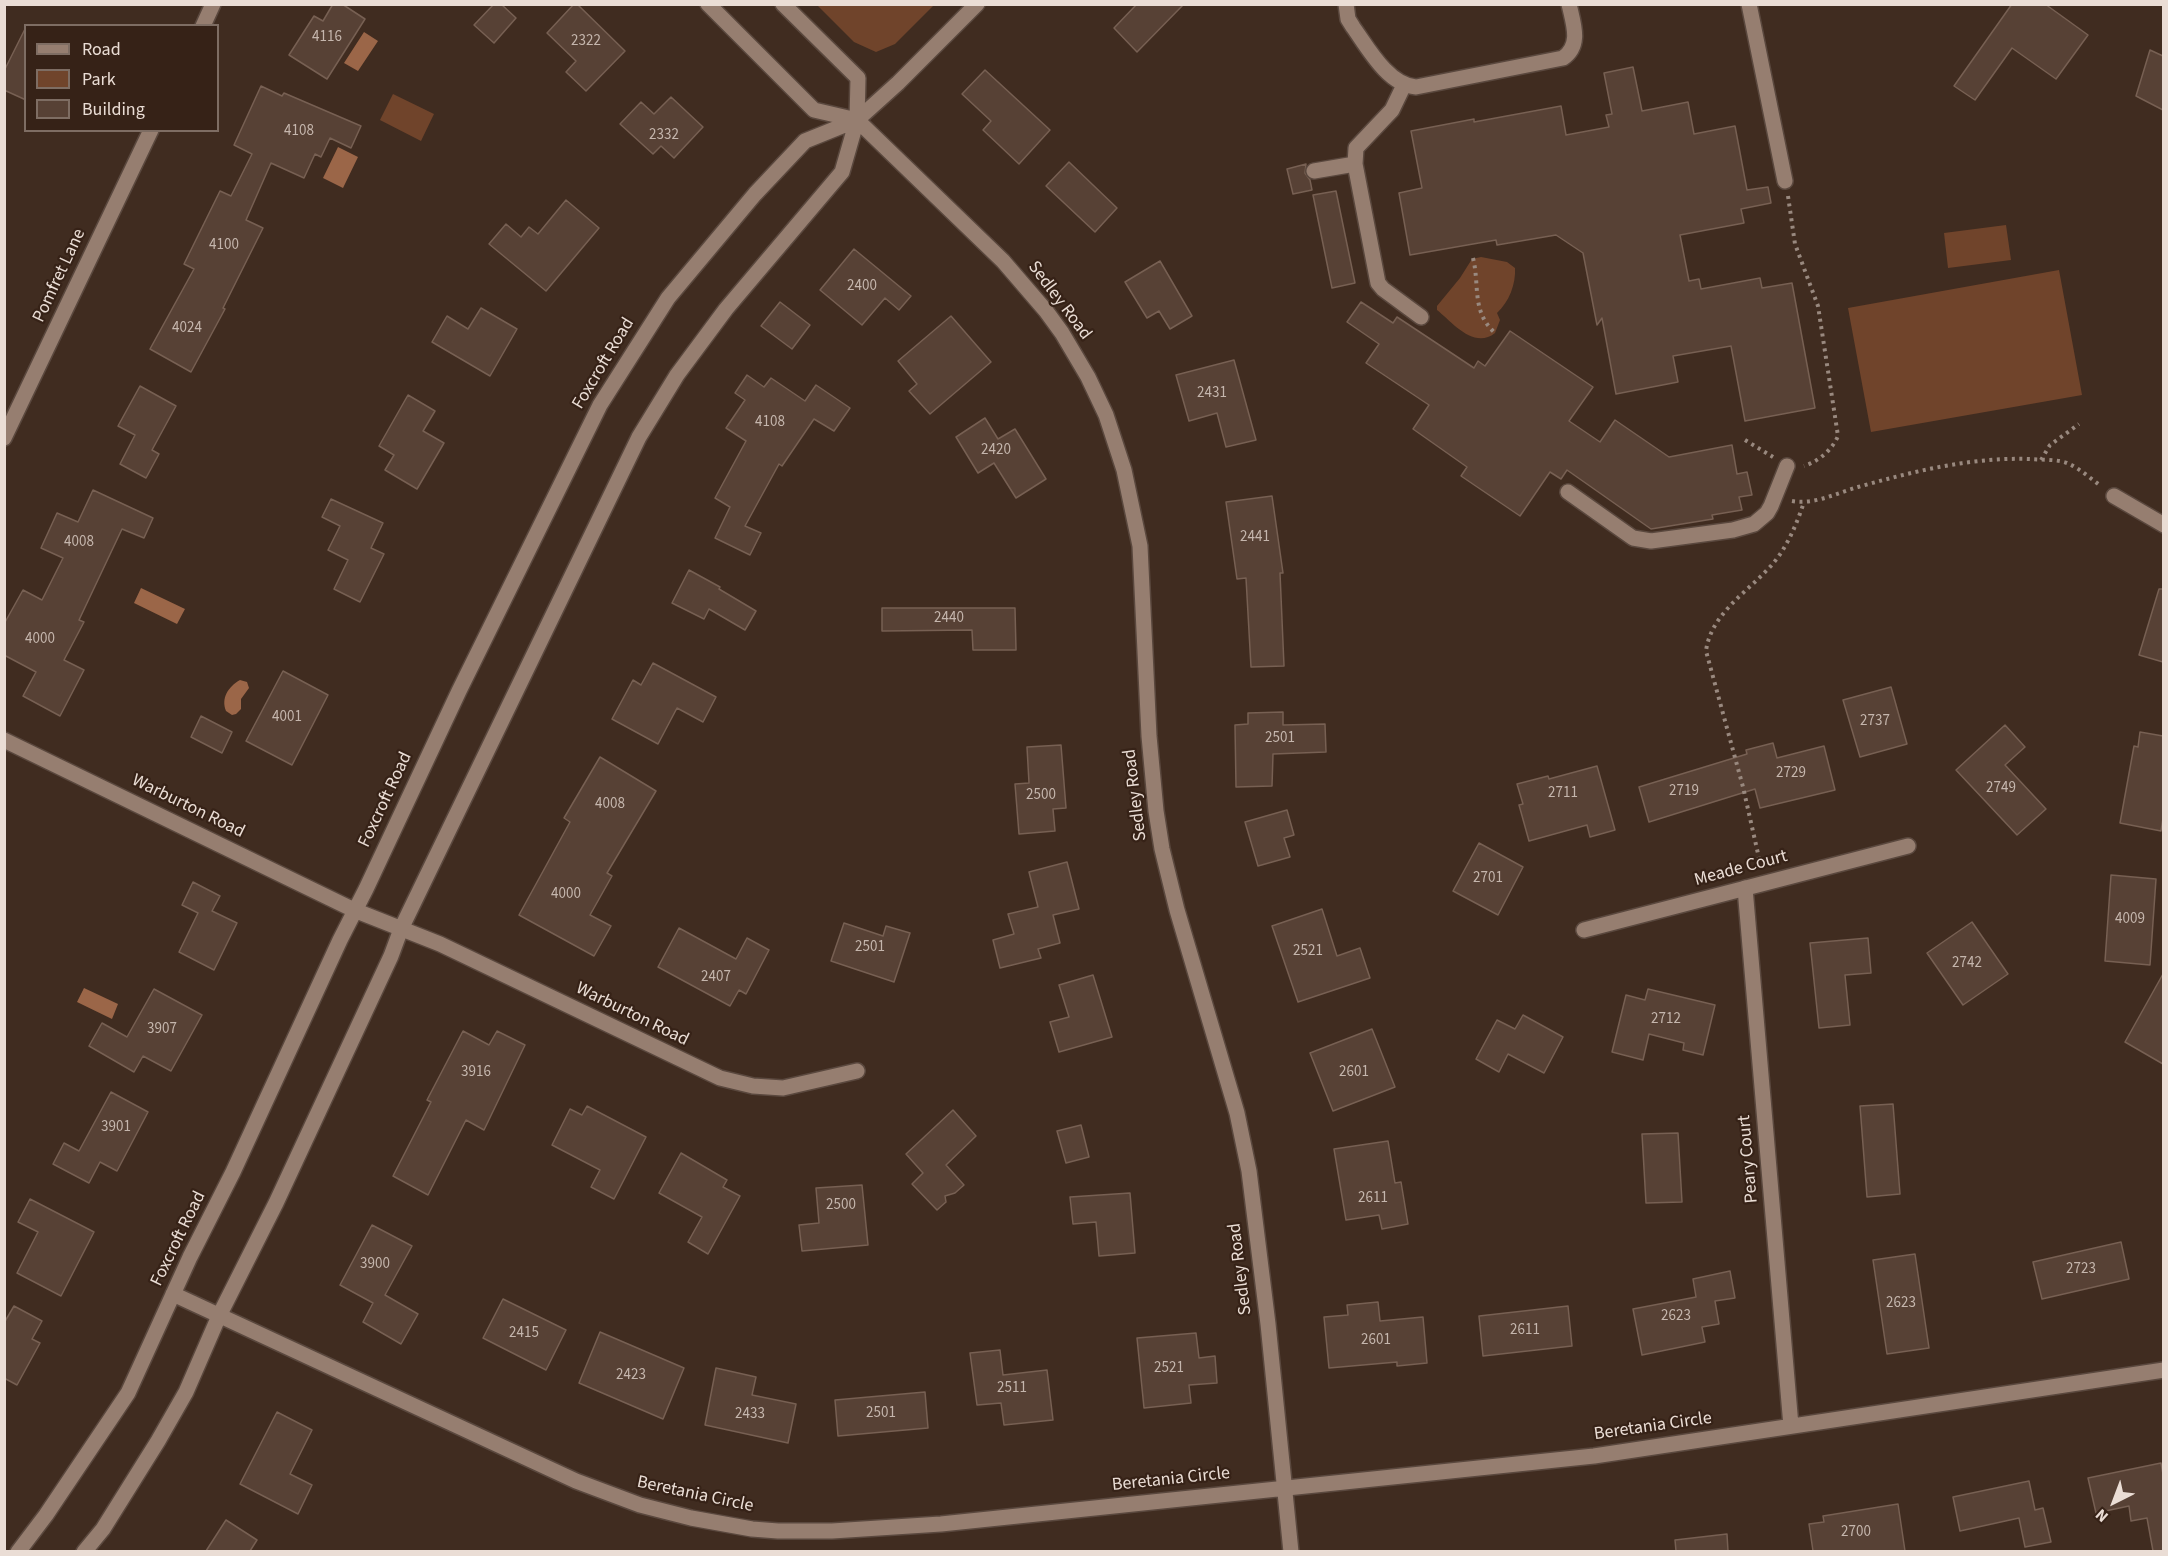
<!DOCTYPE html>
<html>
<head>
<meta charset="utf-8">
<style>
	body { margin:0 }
	#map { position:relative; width:2168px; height:1556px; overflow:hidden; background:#402c20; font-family:"Source Sans 3",sans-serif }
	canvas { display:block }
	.frame { position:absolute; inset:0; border:6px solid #eaddd5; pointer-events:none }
	.legend { position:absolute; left:24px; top:24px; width:195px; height:108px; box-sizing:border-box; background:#362217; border:2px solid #7e6d63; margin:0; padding:8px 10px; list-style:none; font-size:18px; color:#eaddd5 }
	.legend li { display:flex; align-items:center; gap:12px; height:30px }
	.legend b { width:30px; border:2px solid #7e6d63 }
	.north { position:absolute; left:2084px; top:1472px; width:60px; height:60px; -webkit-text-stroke:4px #362217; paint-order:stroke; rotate:222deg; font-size:16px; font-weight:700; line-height:24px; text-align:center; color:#eaddd5 }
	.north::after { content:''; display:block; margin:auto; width:21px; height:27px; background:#eaddd5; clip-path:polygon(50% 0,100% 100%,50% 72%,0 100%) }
</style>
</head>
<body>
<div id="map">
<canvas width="2168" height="1556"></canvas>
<div class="frame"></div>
<ul class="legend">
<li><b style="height:8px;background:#967e70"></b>Road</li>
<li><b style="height:16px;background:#70442b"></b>Park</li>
<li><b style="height:16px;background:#574135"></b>Building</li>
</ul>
<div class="north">N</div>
</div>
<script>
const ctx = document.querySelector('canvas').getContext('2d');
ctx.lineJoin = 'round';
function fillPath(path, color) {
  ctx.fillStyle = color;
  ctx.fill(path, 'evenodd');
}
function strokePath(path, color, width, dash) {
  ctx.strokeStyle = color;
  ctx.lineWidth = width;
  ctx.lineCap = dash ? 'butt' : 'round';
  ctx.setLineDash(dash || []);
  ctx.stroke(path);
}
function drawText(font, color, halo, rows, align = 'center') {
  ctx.font = font + ' "Source Sans 3",sans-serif';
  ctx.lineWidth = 4.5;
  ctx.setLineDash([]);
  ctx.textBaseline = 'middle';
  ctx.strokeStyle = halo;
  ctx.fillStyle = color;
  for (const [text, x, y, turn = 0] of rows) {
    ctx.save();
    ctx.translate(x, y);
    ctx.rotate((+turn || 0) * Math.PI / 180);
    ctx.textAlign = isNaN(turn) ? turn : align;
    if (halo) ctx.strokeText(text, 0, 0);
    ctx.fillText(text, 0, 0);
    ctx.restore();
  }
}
fillPath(new Path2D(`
	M817 5H934L895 44 876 52 854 42Z
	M393 94 434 114 421 141 380 120Z
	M2006 225 2011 260 1948 268 1944 233Z
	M1481 257 1507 262 1515 268C1516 284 1509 302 1497 313L1500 320 1495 333C1474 350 1452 322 1437 310V306L1460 278 1472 259Z
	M2059 270 2082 395 1871 432 1848 308Z`), '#70442b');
fillPath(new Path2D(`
	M364 32 378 41 358 71 344 63Z
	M338 147 358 157 343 188 323 178Z
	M141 588 185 609 177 624 134 603Z
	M240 680 247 682 249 688 241 699V709L236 714 232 715 226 711C221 698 228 687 240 680Z
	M84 988 118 1004 112 1019 77 1002Z`), '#9b6648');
const building = new Path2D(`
	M333 4H342L365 19 327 79 289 55 314 16 323 21Z
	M494 4H501L516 18 494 43 474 25Z
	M574 4H577L625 51 586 91 566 72 576 61 547 33Z
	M1137 4H1184L1137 52 1114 28Z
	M2012 4H2045L2088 35 2056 79 2012 48 1975 100 1954 86Z
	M26 27V100L4 90V71Z
	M2150 50 2163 56V110L2136 96Z
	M1633 67 1642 111 1688 102 1694 134 1735 126 1747 190 1768 187 1771 203 1741 209 1744 223 1680 235 1689 281 1699 279 1701 289 1760 278 1762 288 1792 283 1815 408 1745 421 1731 346 1673 356 1678 382 1616 394 1602 318 1597 325 1583 253 1556 235 1497 245 1496 240 1410 255 1399 193 1422 188 1411 131 1474 119V122L1561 106 1566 135 1609 127 1606 115 1612 114 1604 73Z
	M985 70 1050 130 1019 164 983 130 991 121 962 94Z
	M261 86 282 96 284 93 361 126 351 148 330 138 321 157 315 154 304 178 271 163 246 220 263 228 223 308 225 309 191 372 150 349 194 269 184 264 220 191 231 196 252 154 234 145Z
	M671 97 703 127 674 158 661 146 653 154 620 124 641 102 654 114Z
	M1069 162 1117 208 1095 232 1046 186Z
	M1306 164 1305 173 1310 180 1312 190 1293 194 1287 169Z
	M1336 191 1355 283 1332 288 1313 195Z
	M566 200 599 228 546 291 489 244 506 224 521 237 529 227 538 234Z
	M854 249 911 296 899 310 885 298 862 325 820 290Z
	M1160 261 1192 316 1170 329 1159 311 1147 318 1125 282Z
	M780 302 810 325 792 349 761 326Z
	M1361 302 1393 323 1397 317 1474 368 1478 361 1485 366 1510 331 1593 387 1569 421 1600 442 1615 420 1669 457 1732 445 1737 474 1747 472 1752 495 1739 497 1742 510 1712 515 1713 519 1651 529 1567 470 1561 479 1550 472 1520 516 1461 476 1467 467 1413 429 1429 405 1366 363 1379 344 1347 322Z
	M481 308 517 329 490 376 432 342 447 316 468 329Z
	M951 316 991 362 930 414 909 391 917 384 898 361Z
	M1234 360 1256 440 1226 447 1217 413 1189 421 1176 375Z
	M747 375 764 387 771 378 805 401 816 385 850 408 834 431 814 419 782 466 779 464 745 526 761 533 750 555 715 538 730 507 715 498 746 441 726 428 745 400 735 393Z
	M140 386 176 406 152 450 159 454 146 478 120 464 135 435 118 426Z
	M408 395 435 411 423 431 444 443 417 489 385 470 394 455 379 446Z
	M985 418 998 439 1015 429 1046 479 1016 498 994 463 978 473 956 437Z
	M93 490 153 518 144 538 122 529 79 620 84 622 64 660 84 670 60 716 23 696 36 672 4 655V624L23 590 42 600 63 558 41 548 57 513 78 522Z
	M1272 496 1283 573H1280L1284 666 1251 667 1246 578 1237 579 1226 502Z
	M331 499 383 523 371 548 384 554 360 602 334 589 348 560 328 550 340 526 322 517Z
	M689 570 720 587 719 589 756 611 745 630 709 609 704 619 672 603Z
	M2159 589H2163V662L2139 655Z
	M882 608H1015L1016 650H973L972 630 882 631Z
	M653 663 716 697 703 722 677 708 658 744 612 719 633 680 641 685Z
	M283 671 328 695 292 765 246 741Z
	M1891 687 1907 744 1860 757 1843 700Z
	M1283 712V725L1325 724 1326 752 1273 754 1272 786 1236 787 1235 725 1248 724V713Z
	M201 716 232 732 222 753 191 737Z
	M2005 725 2025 747 2005 765 2046 809 2017 835 1956 770Z
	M2140 732 2163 736V818L2161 831 2120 823 2134 746 2138 747Z
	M1773 743 1777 758 1824 746 1835 790 1760 808 1755 789 1649 822 1639 787 1747 754 1746 750Z
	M1061 745 1066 808 1053 809 1055 831 1019 834 1015 784 1029 783 1027 747Z
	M600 757 656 791 607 873 612 876 590 915 611 926 594 956 519 915 570 822 564 818Z
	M1597 766 1615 830 1590 837 1587 825 1529 841 1519 805 1523 804 1517 784 1548 776 1549 779Z
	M1287 810 1294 835 1284 838 1290 857 1258 866 1245 822Z
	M1479 843 1523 867 1498 915 1453 891Z
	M1067 862 1079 909 1053 915 1060 943 1038 949 1041 958 1000 968 993 940 1014 934 1008 914 1038 907 1029 872Z
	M2111 875 2156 879 2150 965 2105 961Z
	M193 882 220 896 212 911 237 923 214 970 179 952 198 913 182 905Z
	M1322 909 1337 956 1360 948 1370 978 1298 1002 1272 926Z
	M1972 922 2008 974 1963 1005 1927 953Z
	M844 923 883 936 886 926 910 933 894 982 831 961Z
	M679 928 736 959 747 938 769 950 746 994 739 990 730 1006 658 967Z
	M1868 938 1871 973 1845 975 1850 1025 1819 1028 1810 943Z
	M2163 974V1064L2125 1042Z
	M1093 975 1112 1037 1059 1052 1050 1022 1069 1017 1059 985Z
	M154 989 202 1015 171 1071 143 1056 134 1072 89 1046 102 1023 127 1037Z
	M1648 989 1715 1005 1703 1055 1683 1050 1684 1043 1649 1034 1643 1060 1612 1052 1626 995 1645 1000Z
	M1523 1015 1563 1037 1544 1073 1508 1054 1499 1072 1476 1059 1497 1020 1515 1029Z
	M1372 1029 1395 1087 1333 1111 1310 1053Z
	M463 1031 489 1045 497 1031 525 1045 484 1130 466 1120 428 1195 393 1176 431 1102 427 1100Z
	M111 1092 148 1112 117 1171 100 1162 89 1183 53 1164 64 1143 79 1151Z
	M1893 1104 1900 1194 1867 1197 1860 1106Z
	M587 1106 646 1137 614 1199 591 1187 600 1170 552 1145 570 1109 582 1115Z
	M953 1110 976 1136 946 1165 964 1185 955 1193 945 1196 946 1202 937 1210 912 1184 923 1173 906 1154Z
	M1081 1125 1089 1157 1066 1163 1057 1131Z
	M1678 1133 1682 1202 1646 1203 1642 1134Z
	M1388 1141 1395 1183 1401 1182 1408 1224 1382 1229 1379 1215 1346 1220 1334 1149Z
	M681 1153 727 1180 723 1187 740 1196 708 1254 688 1242 702 1217 659 1193Z
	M862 1185 868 1245 802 1251 799 1225 819 1223 816 1188Z
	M1130 1193 1135 1253 1099 1256 1096 1222 1073 1224 1070 1197Z
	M30 1199 94 1232 61 1296 17 1273 38 1232 18 1222Z
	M372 1225 412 1246 385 1295 418 1314 401 1344 363 1322 373 1303 340 1285Z
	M2121 1242 2129 1279 2042 1299 2033 1262Z
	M1915 1254 1929 1348 1887 1354 1873 1260Z
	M1730 1271 1735 1298 1715 1301 1719 1324 1702 1327 1705 1342 1642 1355 1633 1309 1696 1297 1693 1279Z
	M503 1299 566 1330 546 1370 483 1338Z
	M1378 1302 1380 1321 1423 1317 1427 1363 1397 1366V1362L1329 1368 1324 1317 1348 1315 1347 1305Z
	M14 1306 42 1321 32 1339 40 1343 17 1385 4 1378V1323Z
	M1568 1306 1572 1346 1483 1356 1479 1316Z
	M600 1332 684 1368 663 1419 579 1383Z
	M1196 1333 1199 1358 1215 1356 1217 1383 1189 1385 1191 1403 1144 1408 1137 1338Z
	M1000 1350 1003 1375 1047 1370 1053 1420 1004 1425 1001 1403 977 1405 970 1353Z
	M716 1368 756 1377 752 1395 796 1404 788 1443 705 1425Z
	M925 1392 928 1428 838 1436 835 1400Z
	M277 1412 312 1430 290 1474 312 1485 298 1514 240 1484Z
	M2161 1463 2163 1474V1551H2153L2147 1518 2131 1521 2129 1506 2096 1513 2088 1478Z
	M2029 1481 2035 1510 2043 1508 2051 1542 2025 1547 2019 1518 1960 1531 1953 1497Z
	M1898 1504 1905 1551H1813L1809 1524 1824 1522 1823 1516Z
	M226 1520 257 1540 250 1551H206Z
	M1727 1534 1728 1551H1676L1675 1540Z`);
fillPath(building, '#574135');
strokePath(building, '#776053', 1.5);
const minor = new Path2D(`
	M708 4 814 110 857 120 1003 261 1046 311 1062 333 1088 377 1106 415 1124 470 1140 546 1149 736 1156 811 1162 849 1177 910 1237 1113 1249 1171 1268 1324 1291 1552
	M1346 4 1348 19 1353 27C1368 48 1388 85 1416 87L1563 58C1582 45 1573 23 1569 4
	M1749 4 1785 181
	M203 26 213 4
	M1404 85 1392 110 1356 148 1355 164 1378 283 1383 289 1421 317
	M1314 171 1355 164
	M4 438 151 130
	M1568 492 1633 538 1651 541 1733 530 1754 524 1767 513 1771 506 1787 466
	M2114 496 2164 525
	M4 740 354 910 440 944 720 1078 753 1086 783 1088 857 1071
	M1745 888 1791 1426
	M1584 930 1908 846
	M173 1294 576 1481 640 1505 691 1518 752 1529 778 1531H832L941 1524 1594 1456 2164 1370
	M18 1552 46 1515 128 1393 190 1257 233 1172 340 940 366 889 459 691 600 405 668 298 755 194 805 141 857 120 898 83 977 4
	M84 1552 103 1529 158 1441 186 1392 219 1316 276 1203 391 956 401 929 639 437 677 375 726 309 842 172 857 120 858 78 783 4`);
strokePath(minor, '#5a483e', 18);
strokePath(new Path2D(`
	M1788 196 1795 244 1818 306 1838 436C1832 450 1819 461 1804 466
	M1473 258C1480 286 1471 311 1495 333
	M1745 440 1773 457
	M2041 460 2050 445 2079 424
	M1792 501C1814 505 1837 493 1858 487 1915 471 1971 457 2030 459 2042 460 2056 459 2067 463 2079 468 2090 478 2101 486
	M1761 867 1743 787 1706 651C1711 614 1746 593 1769 568 1786 550 1796 526 1804 502`), '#99897f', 4, [3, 4.5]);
strokePath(minor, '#967e70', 15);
drawText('15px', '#c5b6ad', null, [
	["4116",327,38],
	["2322",586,42],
	["4108",299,132],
	["2332",664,136],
	["4100",224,246],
	["2400",862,287],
	["4024",187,329],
	["2431",1212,394],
	["4108",770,423],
	["2420",996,451],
	["2441",1255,538],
	["4008",79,543],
	["2440",949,619],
	["4000",40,640],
	["4001",287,718],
	["2737",1875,722],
	["2501",1280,739],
	["2729",1791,774],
	["2749",2001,789],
	["2719",1684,792],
	["2711",1563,794],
	["2500",1041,796],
	["4008",610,805],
	["2701",1488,879],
	["4000",566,895],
	["4009",2130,920],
	["2501",870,948],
	["2521",1308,952],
	["2742",1967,964],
	["2407",716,978],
	["2712",1666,1020],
	["3907",162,1030],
	["3916",476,1073],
	["2601",1354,1073],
	["3901",116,1128],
	["2611",1373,1199],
	["2500",841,1206],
	["3900",375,1265],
	["2723",2081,1270],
	["2623",1901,1304],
	["2623",1676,1317],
	["2611",1525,1331],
	["2415",524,1334],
	["2601",1376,1341],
	["2521",1169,1369],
	["2423",631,1376],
	["2511",1012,1389],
	["2501",881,1414],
	["2433",750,1415],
	["2700",1856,1533]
]);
drawText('18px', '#eaddd5', '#362217', [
	["Pomfret Lane",60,276,-65],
	["Sedley Road",1059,301,53],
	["Foxcroft Road",604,364,-59],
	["Sedley Road",1136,795,-97],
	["Foxcroft Road",386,800,-65],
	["Warburton Road",188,807,26],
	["Meade Court",1741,869,-15],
	["Warburton Road",632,1015,26],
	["Peary Court",1749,1159,-95],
	["Foxcroft Road",179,1239,-64],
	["Sedley Road",1241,1269,-97],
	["Beretania Circle",1653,1427,-8],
	["Beretania Circle",1171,1480,-6],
	["Beretania Circle",695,1495,12]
]);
</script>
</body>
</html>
